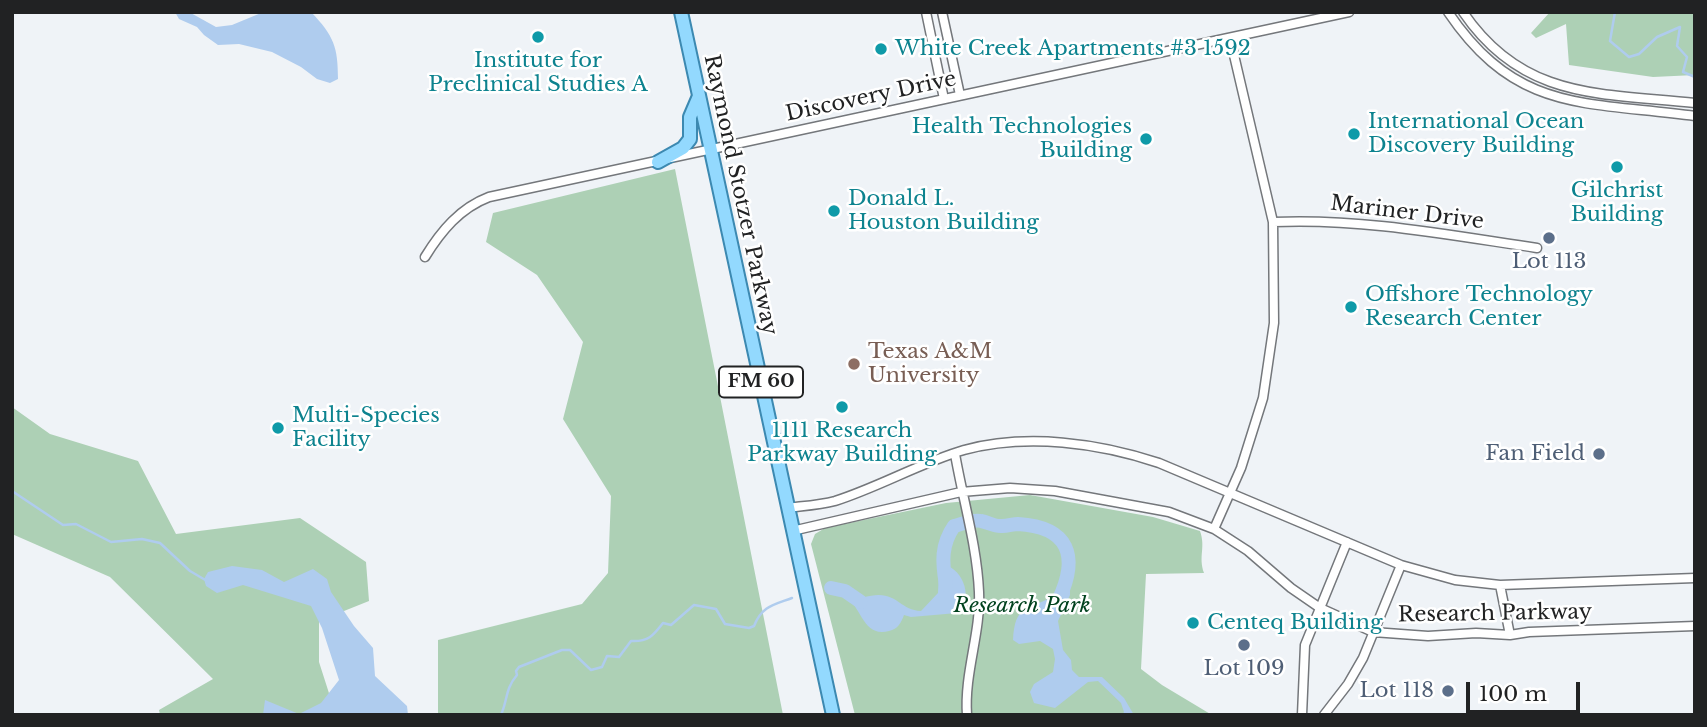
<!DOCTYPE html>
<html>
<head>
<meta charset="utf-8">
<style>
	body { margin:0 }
	#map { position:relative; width:1707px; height:727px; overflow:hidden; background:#eff3f7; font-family:"Libre Baskerville",serif }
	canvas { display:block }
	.frame { position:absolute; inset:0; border:14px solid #212223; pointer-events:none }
	.scale { position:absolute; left:1466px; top:682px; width:114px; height:32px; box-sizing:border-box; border:4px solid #212223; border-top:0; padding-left:9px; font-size:21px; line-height:24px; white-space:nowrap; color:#212223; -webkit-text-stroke:5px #fff; paint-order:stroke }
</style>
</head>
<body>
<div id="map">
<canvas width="1707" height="727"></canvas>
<div class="frame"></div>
<div class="scale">100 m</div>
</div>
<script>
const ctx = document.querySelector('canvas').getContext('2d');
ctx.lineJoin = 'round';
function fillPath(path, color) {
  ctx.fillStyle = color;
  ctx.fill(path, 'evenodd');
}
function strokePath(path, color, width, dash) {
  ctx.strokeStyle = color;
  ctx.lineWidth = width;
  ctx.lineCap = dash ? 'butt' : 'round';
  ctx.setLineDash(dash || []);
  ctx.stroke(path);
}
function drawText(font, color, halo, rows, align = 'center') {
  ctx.font = font + ' "Libre Baskerville",serif';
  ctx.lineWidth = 5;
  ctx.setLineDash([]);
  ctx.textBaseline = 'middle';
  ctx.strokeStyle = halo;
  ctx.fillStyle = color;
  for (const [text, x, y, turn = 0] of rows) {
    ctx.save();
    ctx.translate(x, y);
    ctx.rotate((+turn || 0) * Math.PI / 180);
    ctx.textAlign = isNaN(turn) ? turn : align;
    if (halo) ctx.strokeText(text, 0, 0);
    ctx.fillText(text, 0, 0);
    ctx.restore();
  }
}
fillPath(new Path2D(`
	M1550 12 1695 13V75L1653 77 1569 65 1566 24 1536 38 1531 33Z
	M675 169 783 715H438V640L582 604 608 573 611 496 563 419 583 342 537 275 486 242 493 213Z
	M12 407 50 434 138 461 176 534 300 518 366 562 369 601 319 621V662L336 715H160L159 710 213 679 110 577 12 534Z
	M1030 495 1153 517 1200 531C1206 548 1198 556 1204 573L1146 574 1141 669 1162 685 1212 715H855L811 544 815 534 825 528 946 503Z`), '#add0b5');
fillPath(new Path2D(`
	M175 12H189L216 27 232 25 261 13 311 12C334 36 338 47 338 79L330 83 317 79 301 67 272 52 239 44 218 45 204 35 197 27 179 19Z
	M945 565C964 570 974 600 957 613L911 617 904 615C901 623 898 629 889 631 863 638 862 607 845 596V591H849L862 598C897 587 897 610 921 611L938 593 939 568Z
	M232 566 262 570 284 582 313 569 327 579 331 592 354 626 373 648 375 676 407 706 408 715H263L265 700 299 714 321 703 339 680 322 628 311 606 243 585 217 593 206 586 204 579 208 572Z
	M1067 581 1070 585V595L1058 621 1063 650 1071 660 1072 670 1079 677H1102L1124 698 1134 715H1122L1124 712 1121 703 1098 681 1088 682 1055 708 1034 703 1030 692 1034 684 1053 672 1055 659 1053 649 1040 641 1019 644 1013 640C1015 604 1027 611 1051 597 1057 594 1062 586 1067 581Z`), '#afccee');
strokePath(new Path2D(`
	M1615 12 1610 41 1629 57 1639 54 1657 37 1680 27 1677 46 1687 57 1683 72 1695 77
	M12 491 63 525 76 524 111 542 142 539 160 543 190 571 207 581
	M501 715C508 699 505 689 517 675L516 671 519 667 562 650H570L591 670 602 667 607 656 619 657 631 641C648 642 653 636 663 623L671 625 694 605 716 609 725 624 749 628 754 626C762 606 773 605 792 598`), '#afccee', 2.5);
strokePath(new Path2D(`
	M946 585C942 562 941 545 954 526 962 524 973 519 981 521 988 522 995 527 1002 526 1008 526 1013 524 1018 524 1069 527 1079 556 1059 599
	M831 588 845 591 861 602`), '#afccee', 14);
const street = new Path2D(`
	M926 12 944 99
	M942 12 960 95
	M1448 12C1517 114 1586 101 1695 116
	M1463 12C1523 100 1600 93 1695 103
	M1273 222C1362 218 1449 235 1537 248
	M425 257C441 231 460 208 489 197L1349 12
	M955 454C963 500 977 546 979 592 981 633 964 673 967 715
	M787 508C803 506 820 505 835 501 879 487 920 463 964 450 1027 433 1099 443 1159 463L1401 565 1455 580 1500 585 1695 578
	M1214 529 1241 468 1263 398 1274 323 1273 222 1230 38
	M792 531 961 492 1010 488 1055 491 1169 512 1214 529 1248 551 1291 588 1320 608 1373 632 1428 636 1476 633 1510 635 1529 632 1695 626
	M1500 585 1510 635
	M1302 715 1305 645 1347 542
	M1324 715 1348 684 1363 658 1401 565`);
const primary = new Path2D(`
	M681 12 833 715
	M658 162 683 148 690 139V117L699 96`);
strokePath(street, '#74777b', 11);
strokePath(primary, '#3c89b1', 16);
strokePath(street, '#fff', 8);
strokePath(primary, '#93d9fe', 12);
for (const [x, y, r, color] of [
	[538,37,7,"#0f9aa8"],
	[881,49,7,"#0f9aa8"],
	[1354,134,7,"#0f9aa8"],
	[1146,139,7,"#0f9aa8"],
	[1617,167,7,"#0f9aa8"],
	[834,211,7,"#0f9aa8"],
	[1549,238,7,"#5c6f8a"],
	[1351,307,7,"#0f9aa8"],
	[854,364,7,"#8d6e63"],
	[842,407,7,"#0f9aa8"],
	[278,428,7,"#0f9aa8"],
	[1599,454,7,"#5c6f8a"],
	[1193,623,7,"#0f9aa8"],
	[1244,645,7,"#5c6f8a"],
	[1448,691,7,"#5c6f8a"]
]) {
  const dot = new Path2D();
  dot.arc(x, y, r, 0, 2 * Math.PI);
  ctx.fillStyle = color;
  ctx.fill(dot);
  strokePath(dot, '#fff', 2.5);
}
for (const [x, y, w] of [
	[761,382,84]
]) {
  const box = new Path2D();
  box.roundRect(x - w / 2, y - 15.5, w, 31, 5);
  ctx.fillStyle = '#fff';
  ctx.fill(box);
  strokePath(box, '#212223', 2);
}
drawText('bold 19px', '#212223', null, [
	["FM 60",761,382]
]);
drawText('21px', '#0d838f', '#fff', [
	["White Creek Apartments #3 1592",895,49],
	["Institute for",538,61,"center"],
	["Preclinical Studies A",538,85,"center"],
	["International Ocean",1368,122],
	["Discovery Building",1368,146],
	["Health Technologies",1132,127,"right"],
	["Building",1132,151,"right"],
	["Gilchrist",1617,191,"center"],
	["Building",1617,215,"center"],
	["Donald L.",848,199],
	["Houston Building",848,223],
	["Offshore Technology",1365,295],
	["Research Center",1365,319],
	["Multi-Species",292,416],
	["Facility",292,440],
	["1111 Research",842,431,"center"],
	["Parkway Building",842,455,"center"],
	["Centeq Building",1207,623]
], 'left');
drawText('21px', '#212223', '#fff', [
	["Discovery Drive",871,97,-12],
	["Raymond Stotzer Parkway",740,195,78],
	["Mariner Drive",1407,213,7],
	["Research Parkway",1495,614,-1]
]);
drawText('21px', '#4e5e75', '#fff', [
	["Lot 113",1549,262],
	["Fan Field",1585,454,"right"],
	["Lot 109",1244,669],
	["Lot 118",1434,691,"right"]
]);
drawText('21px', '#785e54', '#fff', [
	["Texas A&M",868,352],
	["University",868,376]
], 'left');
drawText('italic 21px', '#01421e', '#fff', [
	["Research Park",1022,606]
]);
</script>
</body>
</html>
